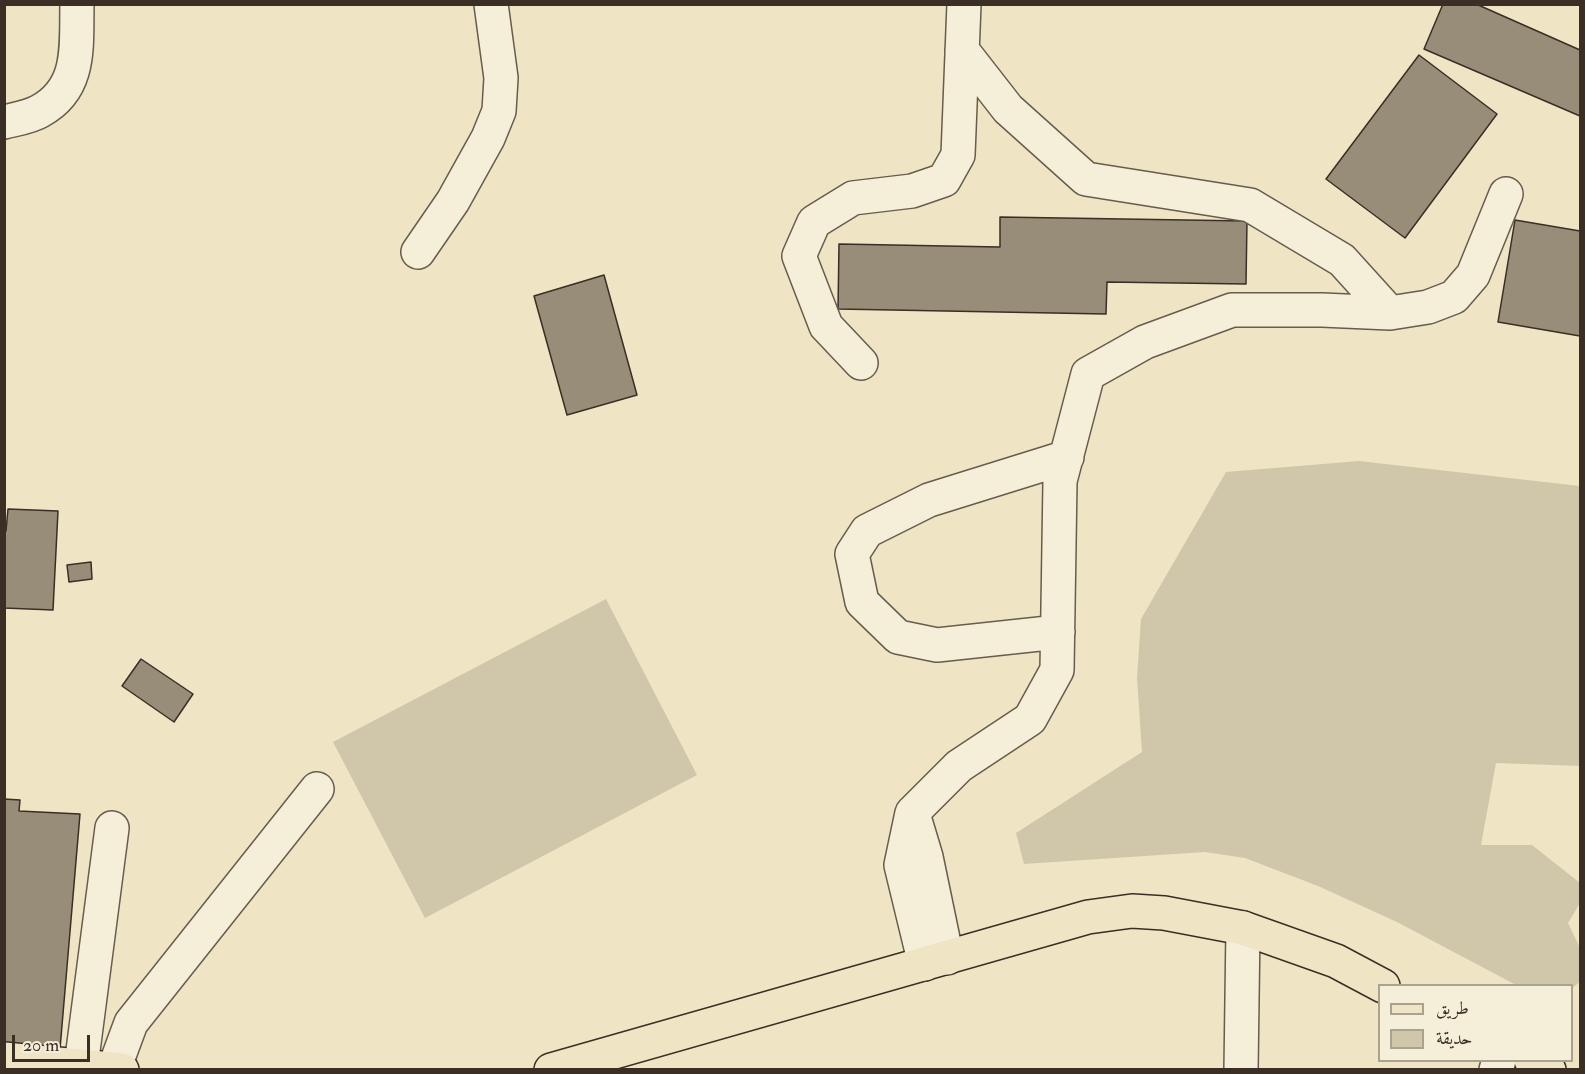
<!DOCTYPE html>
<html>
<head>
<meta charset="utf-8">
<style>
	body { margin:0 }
	#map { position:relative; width:1585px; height:1074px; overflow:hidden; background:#efe5c5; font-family:"IM FELL Double Pica",Amiri,serif }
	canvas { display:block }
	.frame { position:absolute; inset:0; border:6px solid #3a2e25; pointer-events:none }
	.legend { position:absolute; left:1378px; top:984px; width:195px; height:78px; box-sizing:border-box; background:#f5eed9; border:2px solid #aaa191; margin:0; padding:8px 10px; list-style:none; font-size:18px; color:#3a2e25 }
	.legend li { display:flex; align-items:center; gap:12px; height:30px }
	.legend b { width:30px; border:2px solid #aaa191 }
	.scale { position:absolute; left:12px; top:1035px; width:78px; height:27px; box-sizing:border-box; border:3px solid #3a2e25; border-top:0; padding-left:8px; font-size:18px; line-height:21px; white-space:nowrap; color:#3a2e25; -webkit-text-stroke:4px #f5eed9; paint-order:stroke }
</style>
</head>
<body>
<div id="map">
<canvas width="1585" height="1074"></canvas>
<div class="frame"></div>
<ul class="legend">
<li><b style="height:8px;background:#efe5c5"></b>طريق</li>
<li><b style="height:16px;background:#d0c6aa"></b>حديقة</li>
</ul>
<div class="scale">20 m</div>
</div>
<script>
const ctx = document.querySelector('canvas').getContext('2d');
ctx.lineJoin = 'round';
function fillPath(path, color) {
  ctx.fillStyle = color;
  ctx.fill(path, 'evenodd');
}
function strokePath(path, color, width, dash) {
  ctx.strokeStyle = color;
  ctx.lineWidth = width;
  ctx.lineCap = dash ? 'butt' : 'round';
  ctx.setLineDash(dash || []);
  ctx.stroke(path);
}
fillPath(new Path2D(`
	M1359 461 1580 486V766L1496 763 1481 845H1532L1580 883V903L1568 923 1580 948V982L1572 988V986L1516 985 1397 922 1318 886 1245 858 1205 852 1024 864 1016 833 1142 752 1137 678 1141 619 1226 472Z
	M606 599 697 775 425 918 333 742Z`), '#d0c6aa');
const building = new Path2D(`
	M1443 4H1476L1580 50V116L1424 49Z
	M1419 55 1497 114 1405 238 1326 179Z
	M1000 217 1247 221 1246 284 1107 282 1106 314 838 309 839 244 1000 247Z
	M1515 220 1580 231V336L1498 322Z
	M604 275 637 395 567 415 534 296Z
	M8 509 58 511 53 610 4 608V531H6Z
	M91 562 92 579 69 582 67 565Z
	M141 659 193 694 174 722 122 686Z
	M4 799 20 800 19 811 80 814 60 1049 4 1046Z`);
fillPath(building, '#988d78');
strokePath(building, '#3a2e25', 1.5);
const minor = new Path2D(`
	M962 50 1008 109 1086 179 1250 205 1342 260 1390 313
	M4 122C16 119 30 117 40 111 82 88 76 46 77 4
	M418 252 453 201 488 138 499 111 501 78 491 4
	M861 363 826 326 799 256 814 222 853 198 912 191 944 180 958 155 964 4
	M1058 632 937 645 898 637 862 602 852 554 867 531 929 500 1067 457
	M914 817 926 857 947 958
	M925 964 901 865 912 813 959 766 1030 719 1057 670 1060 481 1088 374 1145 342 1232 310H1322L1390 313 1428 307 1454 297 1473 275 1506 194
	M81 1066 112 828
	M114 1069 131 1023 317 789
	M1241 1070 1243 928
	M1496 1070 1499 1060`);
const major = new Path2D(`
	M4 1059 122 1070
	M1531 1060 1549 1070
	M551 1070 1088 917 1132 911 1164 913 1243 928 1336 961 1383 986`);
strokePath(minor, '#675c4d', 36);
strokePath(major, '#3a2e25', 36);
strokePath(minor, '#f5eed9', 33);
strokePath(major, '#efe5c5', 33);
</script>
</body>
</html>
